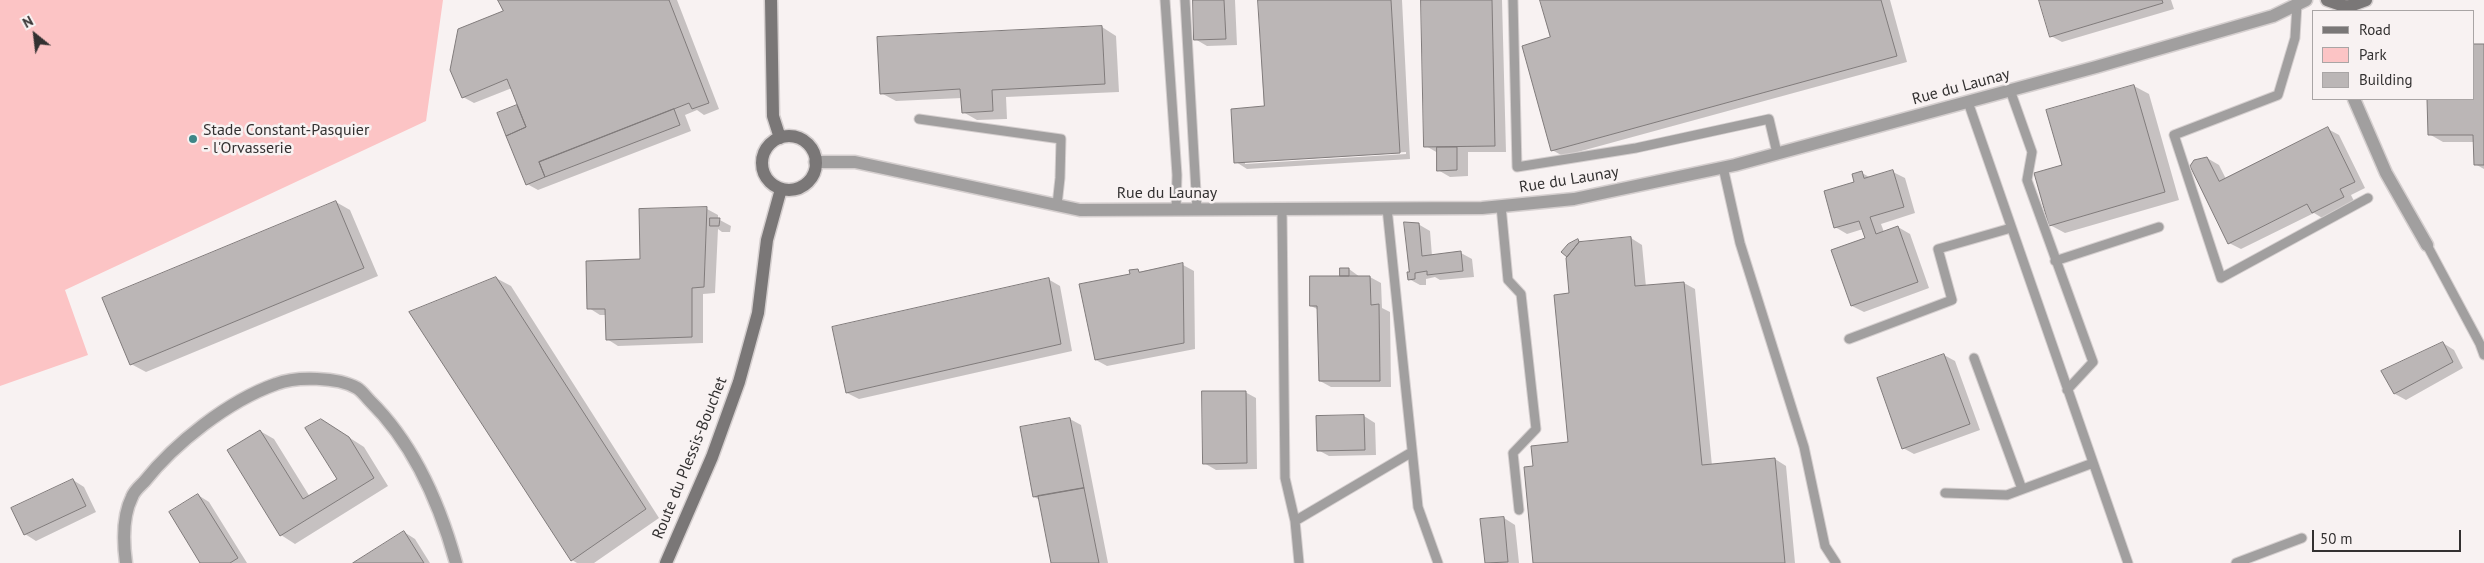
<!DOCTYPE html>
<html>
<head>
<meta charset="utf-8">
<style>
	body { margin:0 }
	#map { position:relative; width:2484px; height:563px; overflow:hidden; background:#f8f2f2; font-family:"PT Sans",sans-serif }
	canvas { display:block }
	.legend { position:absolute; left:2312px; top:10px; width:162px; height:90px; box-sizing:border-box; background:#f8f2f2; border:1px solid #a9a5a5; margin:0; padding:6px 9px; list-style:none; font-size:15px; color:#333131 }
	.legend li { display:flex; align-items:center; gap:10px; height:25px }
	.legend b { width:25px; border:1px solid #a9a5a5 }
	.north { position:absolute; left:10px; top:10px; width:50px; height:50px; -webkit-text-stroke:4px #f8f2f2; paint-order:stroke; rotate:331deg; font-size:14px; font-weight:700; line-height:20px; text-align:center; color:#333131 }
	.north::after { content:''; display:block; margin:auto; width:18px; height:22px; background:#333131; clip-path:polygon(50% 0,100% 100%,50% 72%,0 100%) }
	.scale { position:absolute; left:2312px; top:530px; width:149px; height:22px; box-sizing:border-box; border:2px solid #333131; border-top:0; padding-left:6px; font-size:15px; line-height:18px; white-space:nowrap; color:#333131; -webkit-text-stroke:4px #f8f2f2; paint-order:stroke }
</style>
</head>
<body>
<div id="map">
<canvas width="2484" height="563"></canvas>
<ul class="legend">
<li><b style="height:6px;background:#7a7777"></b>Road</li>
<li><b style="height:14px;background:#fcc4c5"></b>Park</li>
<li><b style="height:14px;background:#bbb6b6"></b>Building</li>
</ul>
<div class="north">N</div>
<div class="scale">50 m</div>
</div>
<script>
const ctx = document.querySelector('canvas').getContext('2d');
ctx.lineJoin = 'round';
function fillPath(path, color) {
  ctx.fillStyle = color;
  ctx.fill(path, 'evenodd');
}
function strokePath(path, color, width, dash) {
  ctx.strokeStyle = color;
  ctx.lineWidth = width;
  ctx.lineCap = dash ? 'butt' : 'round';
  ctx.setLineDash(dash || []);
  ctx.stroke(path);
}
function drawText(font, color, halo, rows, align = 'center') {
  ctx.font = font + ' "PT Sans",sans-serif';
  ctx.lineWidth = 5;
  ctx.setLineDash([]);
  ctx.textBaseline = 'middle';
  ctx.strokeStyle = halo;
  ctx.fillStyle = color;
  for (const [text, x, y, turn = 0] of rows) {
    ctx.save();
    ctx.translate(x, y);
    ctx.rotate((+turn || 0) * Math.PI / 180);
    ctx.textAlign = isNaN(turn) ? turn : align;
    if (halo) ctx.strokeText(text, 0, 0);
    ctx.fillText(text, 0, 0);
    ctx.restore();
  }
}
fillPath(new Path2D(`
	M0 0H443L426 121 65 290 88 355 0 386Z`), '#fcc4c5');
fillPath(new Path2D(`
	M500 0H677L719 109 704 115 697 110 685 115 691 131 538 190 527 184 499 114 519 105 512 88 474 103 463 97 504 12Z
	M1194 0H1235L1237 45 1207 46 1195 39Z
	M1260 0H1402L1410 159 1247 169 1236 162 1265 108ZM1406 152V154L1245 164V161Z
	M1423 0H1502L1506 152H1468V176L1450 177 1438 170V153L1426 146Z
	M1541 0H1890L1907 62 1563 156 1552 150 1551 38Z
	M2041 0H2171L2174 9 2062 42 2051 36Z
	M1102 27 1116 36 1119 92 1006 97 1007 119 977 120 963 112 962 98 896 101 881 93Z
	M2484 45V169L2475 164 2474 142H2443L2429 134 2428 99H2473V46Z
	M2134 86 2149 94 2179 200 2065 233 2050 225 2063 166 2048 111Z
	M2328 129 2339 135 2365 188 2351 195 2355 203 2324 219 2314 213 2241 249 2229 243 2207 158 2219 165 2226 179Z
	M1893 172 1905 178 1915 213 1881 224 1884 232 1898 227 1910 234 1929 288 1864 312 1852 306 1832 251 1866 239 1863 229 1847 234 1835 227 1862 173 1871 178Z
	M336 202 350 210 378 276 146 372 131 364Z
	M707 209 718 215V219L731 226 730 232H722L718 229 715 293 703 294V343L618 346 607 339 606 315H600L589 308 642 260 640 210Z
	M1418 224 1430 231 1432 256 1461 253 1472 259 1474 277 1440 280 1435 277 1426 279V285H1420L1409 279Z
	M1631 238 1642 245 1646 287 1684 283 1695 289 1712 466 1775 459 1786 466 1795 563H1535L1534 467 1569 443 1571 294 1578 240 1583 243Z
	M1183 265 1194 271 1195 349 1107 366 1096 360 1131 275 1138 271 1142 273Z
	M1349 269 1360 277H1370L1381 283 1382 308 1390 312 1391 387H1331L1320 381 1319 310 1311 306Z
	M496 278 511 286 659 518 594 563H577L572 560Z
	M1048 279 1060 286 1072 351 859 399 847 393Z
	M2443 343 2454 350 2463 368 2406 400 2395 394Z
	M1944 355 1955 361 1980 430 1914 454 1903 448Z
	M1245 392 1256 398 1257 469 1216 470 1204 463Z
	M1364 416 1375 423 1376 455 1329 456 1318 450Z
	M1070 419 1081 425 1108 563H1052L1040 500 1034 497Z
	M336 429 364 447 388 486 295 544 281 535 260 431 274 439 310 497 338 479Z
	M73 480 84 487 96 512 36 541 25 534Z
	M198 495 209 502 247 563H202Z
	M1504 518 1515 525 1519 563H1486L1481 521Z
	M404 532 415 539 430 563H356Z`), '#0003');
const building = new Path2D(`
	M498 0H669L709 103 692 109 689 103 539 162 545 177 526 185 506 136 526 127 507 79 462 98 450 70 458 29 503 11Z
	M1193 0H1224L1226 39 1194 40Z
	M1258 0H1391L1400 153 1234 163 1231 109 1264 106Z
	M1421 0H1492L1495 146 1424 147Z
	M1540 0H1881L1897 56 1551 151 1522 46 1550 37Z
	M2039 0H2162L2163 3 2050 37Z
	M1102 26 1105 84 992 90 993 111 962 113 960 89 880 94 877 37Z
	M2473 44H2484V165H2474L2473 135H2428L2427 99H2473Z
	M2134 85 2165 192 2049 226 2034 173 2062 165 2046 110Z
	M517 105 526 127 506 136 497 113Z
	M674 109 680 125 545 177 539 162Z
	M2328 127 2355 182 2340 189 2344 197 2312 213 2307 204 2228 244 2190 166 2194 160 2207 157 2219 181Z
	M1437 147H1457V170L1437 171Z
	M1893 170 1904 207 1870 217 1876 234 1898 226 1918 282 1851 306 1831 250 1865 238 1859 221 1834 228 1824 191 1854 182 1852 174 1862 171 1864 178Z
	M336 201 364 268 130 365 102 298Z
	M707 207 704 287 692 288V337L606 340 605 309H587L586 261 640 259 639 209Z
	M710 218H720L719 226H710Z
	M1404 222 1419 223 1422 256 1461 251 1463 271 1427 275V271L1415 273V279L1408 280 1407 272H1409Z
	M1631 237 1635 286 1684 282 1702 465 1775 458 1785 563H1533L1524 467 1533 466 1531 446 1568 442 1554 295 1569 293 1566 258 1579 242Z
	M1578 239 1579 242 1567 257 1561 252 1568 244Z
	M1183 263 1184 343 1095 360 1079 284 1130 274 1129 270 1138 269 1139 272Z
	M1340 268H1349V276H1340Z
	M1310 276H1370L1371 305 1379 304 1380 381H1319L1317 306H1310Z
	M496 277 646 509 571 561 409 312Z
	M1049 278 1061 344 846 393 832 327Z
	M2443 342 2453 362 2394 394 2381 371Z
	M1944 354 1970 424 1902 449 1877 378Z
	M1202 391H1246L1247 463 1203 464Z
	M1364 415 1365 450 1317 451 1316 416Z
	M1070 418 1084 488 1033 497 1020 427Z
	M321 419 349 437 374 478 280 536 227 450 260 430 303 499 337 479 305 428Z
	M73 479 86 506 24 535 11 508Z
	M1084 488 1099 563H1051L1038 496Z
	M198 494 238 558 230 563H200L169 512Z
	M1504 517 1508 562 1485 563 1480 519Z
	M404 531 424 563H353Z`);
fillPath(building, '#bbb6b6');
strokePath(building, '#807b7b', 1);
const lane = new Path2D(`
	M1165 0 1177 175 1176 210
	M1185 0 1197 209
	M1513 0 1517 167 1636 148 1769 119 1777 153
	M2297 4 2295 38 2278 95 2174 135 2221 278 2368 198
	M2010 90 2032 152 2027 180 2093 362 2067 390
	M1968 102 2128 563
	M919 119 1061 139 1060 178 1057 205
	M1723 167 1740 243 1804 447 1825 546 1836 563
	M1501 206 1508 280 1521 294 1536 429 1513 453 1519 510
	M1387 208 1418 507 1438 563
	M1282 209 1285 478 1295 521
	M2427 245 2480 344 2484 355
	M2055 261 2159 227
	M1849 339 1952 300 1938 249 2011 228
	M1974 358 2022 489
	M1945 493 2007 495 2093 463
	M1299 563 1295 521 1412 452
	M2236 563 2302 538`);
const street = new Path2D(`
	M2354 99 2386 173 2427 245
	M815 162H855L1080 210 1482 208 1574 199 1735 165 2096 67 2273 16 2306 0
	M126 563C123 541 122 517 132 497 134 491 140 486 144 482 175 443 228 401 276 384 296 376 338 377 357 388 362 391 366 397 370 401 414 444 440 505 456 563`);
const secondary = new Path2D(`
	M771 0 773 116 780 138
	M2327 0 2347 7 2366 0
	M762 163a27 27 0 1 1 54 0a27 27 0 1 1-54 0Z
	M666 563 712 457 739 382 758 313 767 240 781 189`);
strokePath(lane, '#d5cfcf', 11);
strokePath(street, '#d5cfcf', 15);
strokePath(secondary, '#d5cfcf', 15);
strokePath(lane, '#a19f9f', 9);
strokePath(street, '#a19f9f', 12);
strokePath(secondary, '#7a7777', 12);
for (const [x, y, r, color] of [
	[193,139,5,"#3e8687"]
]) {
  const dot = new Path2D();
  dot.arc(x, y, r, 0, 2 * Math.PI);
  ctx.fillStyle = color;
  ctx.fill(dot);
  strokePath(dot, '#f8f2f2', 2);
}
drawText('16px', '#333131', '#f8f2f2', [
	["Rue du Launay",1961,87,-15],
	["Rue du Launay",1569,180,-9],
	["Rue du Launay",1167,193],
	["Route du Plessis-Bouchet",690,458,-68]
]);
drawText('16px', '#333131', '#f8f2f2', [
	["Stade Constant-Pasquier",203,130],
	["- l'Orvasserie",203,148]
], 'left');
</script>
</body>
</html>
